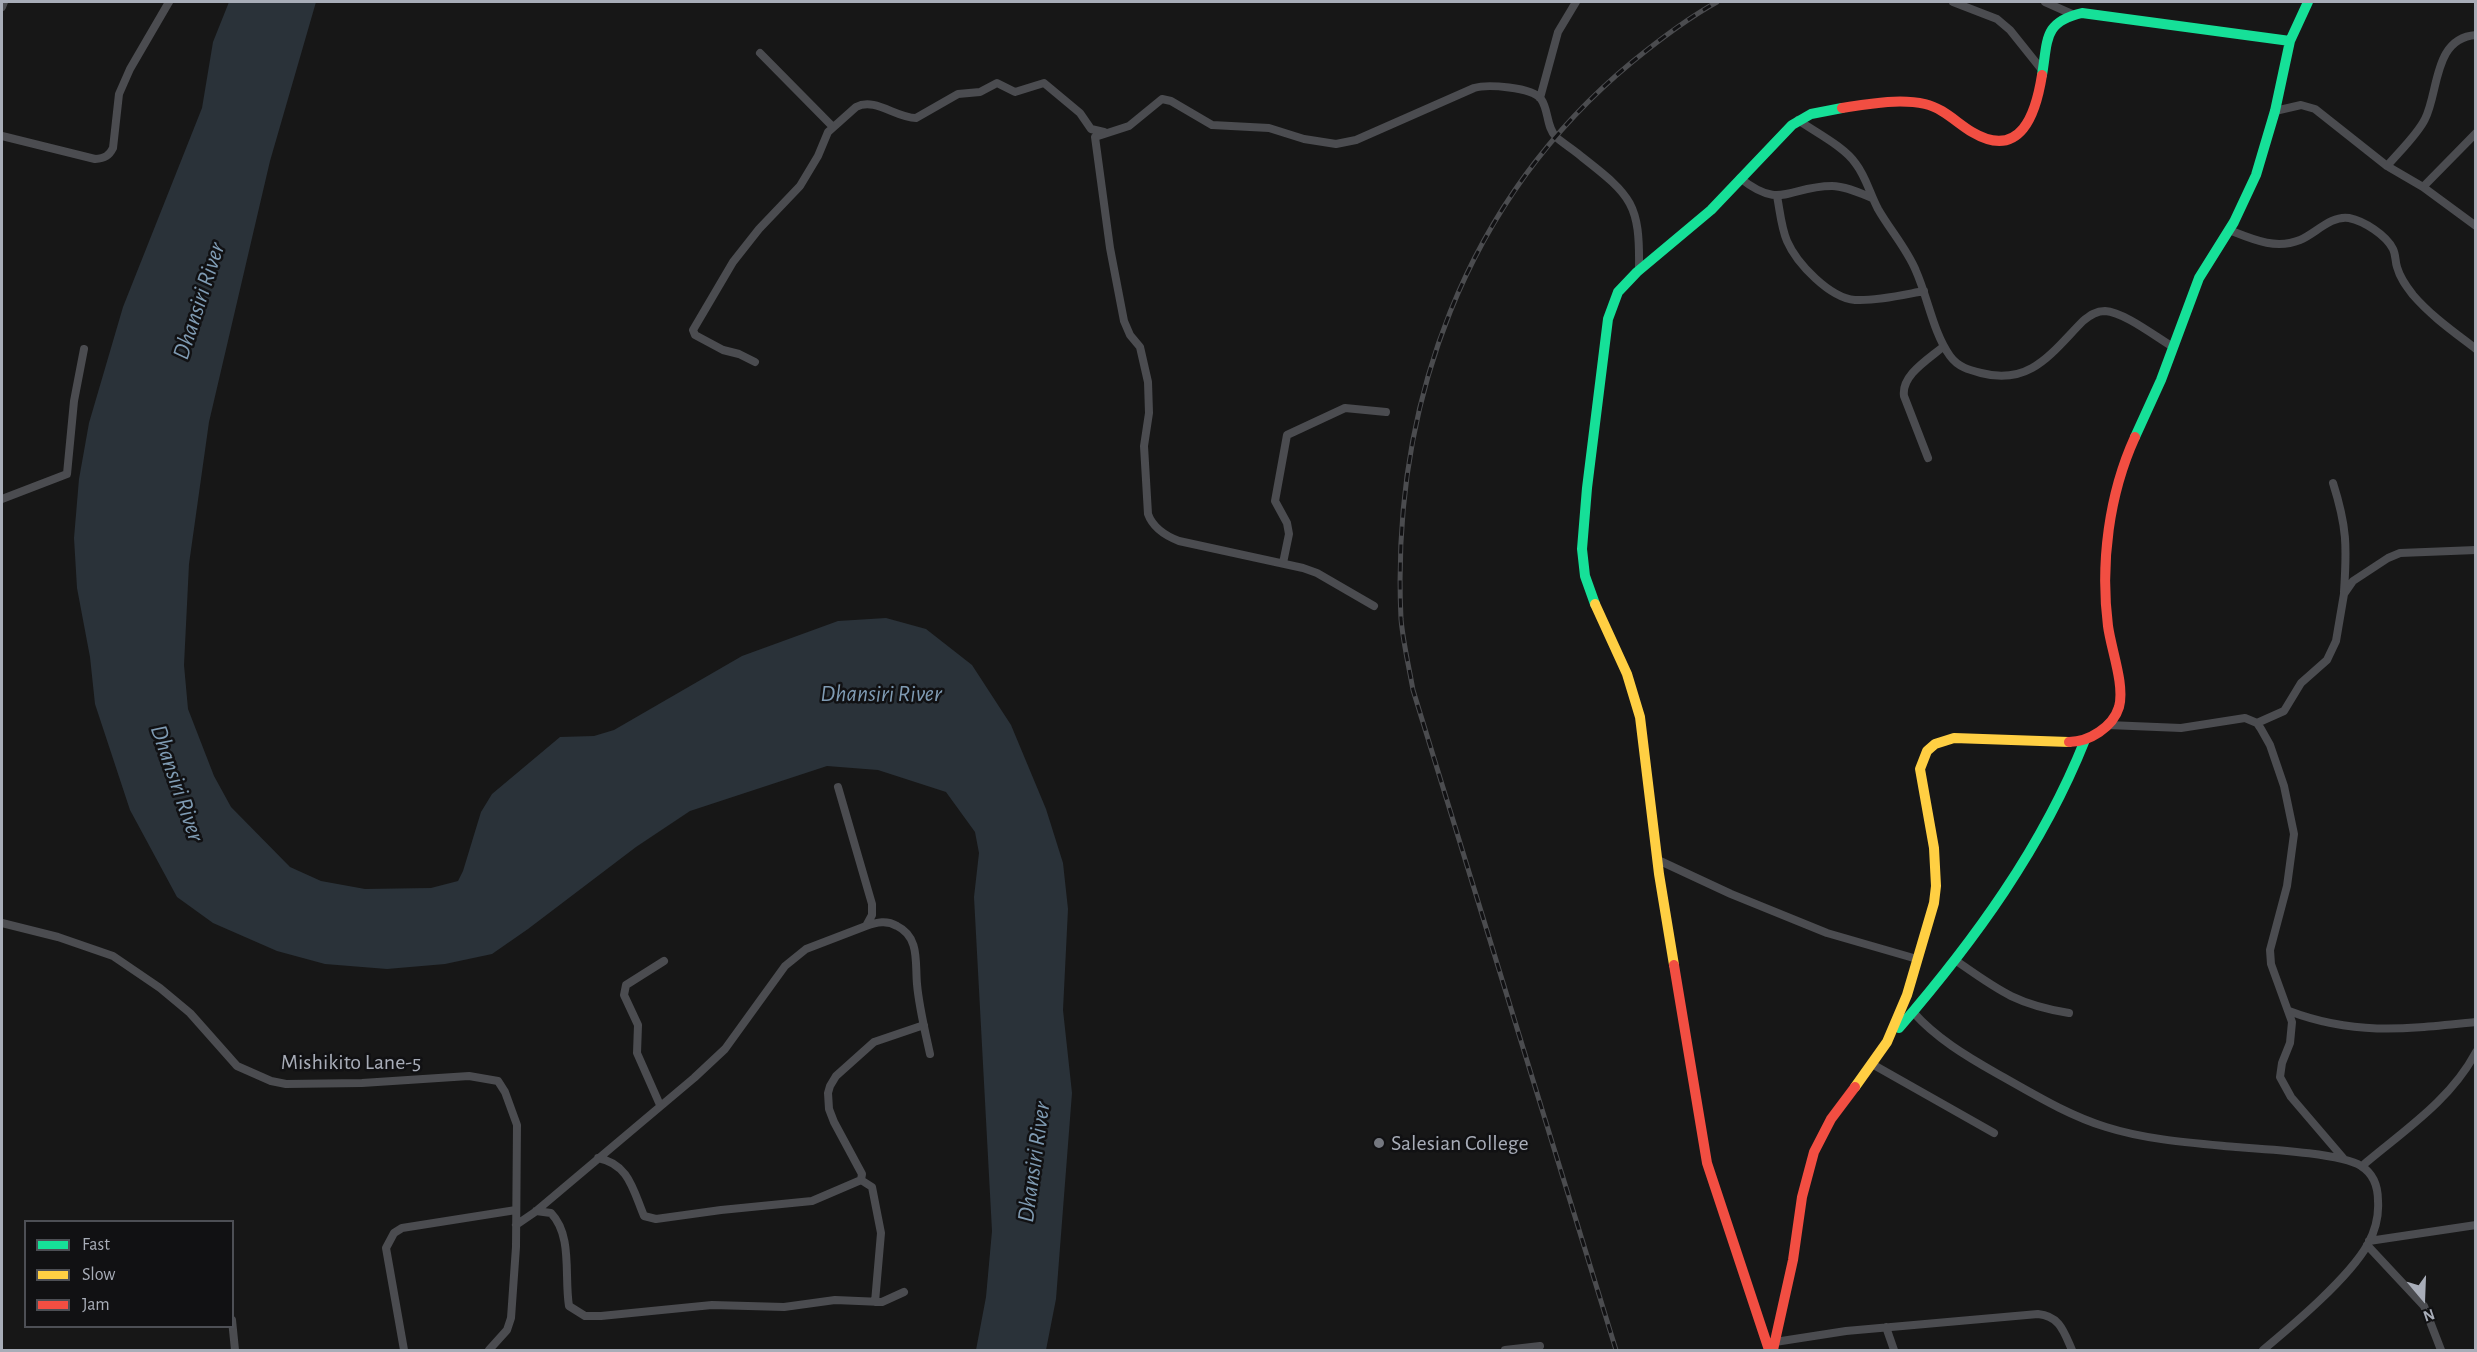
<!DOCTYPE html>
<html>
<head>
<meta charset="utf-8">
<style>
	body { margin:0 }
	#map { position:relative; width:2477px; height:1352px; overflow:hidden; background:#171717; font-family:"Alegreya Sans",sans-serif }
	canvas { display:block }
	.frame { position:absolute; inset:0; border:3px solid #a8adb8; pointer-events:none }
	.legend { position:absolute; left:24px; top:1220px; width:210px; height:108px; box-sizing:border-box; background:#111113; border:2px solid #4d4f55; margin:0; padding:8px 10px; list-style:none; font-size:18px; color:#a8adb8 }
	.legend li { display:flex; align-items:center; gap:12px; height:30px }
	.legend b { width:30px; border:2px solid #4d4f55 }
	.north { position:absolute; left:2393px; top:1268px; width:60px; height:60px; -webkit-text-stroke:4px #111113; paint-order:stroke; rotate:161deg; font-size:16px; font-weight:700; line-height:24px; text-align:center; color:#a8adb8 }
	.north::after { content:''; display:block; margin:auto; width:21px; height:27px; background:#a8adb8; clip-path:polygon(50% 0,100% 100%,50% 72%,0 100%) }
</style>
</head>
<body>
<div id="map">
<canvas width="2477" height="1352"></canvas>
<div class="frame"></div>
<ul class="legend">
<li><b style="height:8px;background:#16e098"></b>Fast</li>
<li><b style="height:8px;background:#ffcf43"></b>Slow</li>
<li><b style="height:8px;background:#f24e42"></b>Jam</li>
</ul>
<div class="north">N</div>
</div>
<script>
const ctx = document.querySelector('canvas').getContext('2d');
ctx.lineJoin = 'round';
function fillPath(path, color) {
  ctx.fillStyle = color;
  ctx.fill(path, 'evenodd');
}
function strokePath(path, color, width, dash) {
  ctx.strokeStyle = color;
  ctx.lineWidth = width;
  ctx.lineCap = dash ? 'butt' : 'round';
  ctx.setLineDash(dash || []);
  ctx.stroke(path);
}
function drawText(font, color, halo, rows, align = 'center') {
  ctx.font = font + ' "Alegreya Sans",sans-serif';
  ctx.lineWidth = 5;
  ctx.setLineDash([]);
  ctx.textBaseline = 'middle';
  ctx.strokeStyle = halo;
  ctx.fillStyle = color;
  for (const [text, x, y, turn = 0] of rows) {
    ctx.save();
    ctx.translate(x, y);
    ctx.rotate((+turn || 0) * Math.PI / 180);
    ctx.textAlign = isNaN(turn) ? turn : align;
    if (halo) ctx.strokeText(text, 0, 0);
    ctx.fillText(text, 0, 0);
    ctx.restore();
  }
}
fillPath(new Path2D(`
	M229 2H316L270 161 209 422 189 564 184 665 188 709 214 776 231 807 290 867 321 881 365 889 431 888 458 881 463 871 481 812 492 794 560 737 594 736 614 730 742 656 838 621 886 618 926 629 972 665 1011 725 1046 809 1063 863 1068 909 1063 1010 1072 1093 1056 1299 1046 1350H976L986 1297 992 1231 974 897 979 853 975 832 946 792 878 770 827 766 690 811 636 847 528 929 492 954 445 964 387 969 325 964 277 951 213 923 177 897 130 810 95 704 90 657 77 588 74 538 79 479 89 423 123 307 202 108 213 42Z`), '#2a3239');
strokePath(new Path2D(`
	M1953 2 1997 19 2010 30 2042 70
	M2045 2 2072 14
	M2 7 4 2
	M760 53 833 127
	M1540 98 1558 32 1576 2
	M2275 111 2301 105 2315 109 2387 166 2423 187 2476 226
	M1798 120C1815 132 1845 147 1856 164 1866 177 1870 194 1878 209 1890 230 1907 249 1916 271 1928 298 1933 332 1950 356 1958 367 1969 370 1981 373 2031 386 2052 352 2083 321 2090 315 2096 311 2105 311 2124 312 2156 337 2173 347
	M2 136 95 159C105 158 109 156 113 148L119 94 130 69 169 2
	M2387 166C2398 153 2418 134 2425 119 2439 92 2433 38 2476 35
	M1740 178C1781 211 1789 186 1832 186 1845 186 1860 193 1872 198
	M2423 187 2476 133
	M1777 196C1780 211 1781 227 1787 241 1797 264 1830 298 1855 300 1877 301 1902 295 1924 291
	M2229 230C2252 239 2275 250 2300 240 2315 234 2331 215 2349 218 2364 221 2386 235 2393 249 2396 255 2395 261 2397 267 2400 278 2406 286 2413 295 2431 316 2454 332 2476 349
	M755 362 739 354 723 350 695 335 693 330 733 262 759 229 800 186 818 156 828 132 856 107C875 97 896 118 916 118L958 94 980 92 997 83 1015 92 1044 83 1080 113 1091 129 1104 132
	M1928 458 1904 396C1901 375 1929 359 1944 346
	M2333 483C2347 527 2347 546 2344 592
	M2 499 67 474 74 401 84 349
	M1283 563 1289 534 1287 523 1275 501 1287 435 1345 408 1386 412
	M1374 606 1317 573 1303 568 1179 541C1166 536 1153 528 1148 514L1144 446 1149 413 1148 382 1140 347 1130 335 1124 321 1110 248 1095 137 1129 126 1162 99 1171 101 1212 125 1269 128 1304 139 1336 144 1356 140 1474 88C1487 84 1532 87 1541 99 1549 110 1546 127 1556 137 1564 144 1574 150 1582 157 1632 196 1640 204 1639 269
	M2257 723 2284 711 2301 683 2327 660 2336 641 2344 594 2353 581 2388 558 2400 553 2476 550
	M2108 725 2181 728 2245 718 2257 723 2261 729 2270 745 2284 786 2294 834 2287 886 2270 950 2271 964 2292 1022 2290 1043 2282 1063 2280 1077 2291 1097 2344 1159
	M1658 860 1731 894 1827 933 1917 959
	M2 923 58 937 113 956 160 988 190 1013 237 1066 271 1081 286 1084 362 1083 469 1076 498 1081 505 1092 517 1125 516 1247 511 1318 507 1330 489 1350
	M866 926C877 922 887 920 897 926 920 937 915 963 917 984 919 1007 925 1031 930 1054
	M1955 960C1998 990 2015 1004 2069 1013
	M2289 1011C2355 1036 2407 1029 2476 1022
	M1913 1012C1936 1038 1966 1056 1996 1073 2032 1093 2067 1115 2106 1127 2147 1140 2193 1143 2236 1147 2263 1149 2341 1153 2361 1166 2374 1174 2378 1186 2378 1201 2379 1216 2375 1231 2368 1244 2349 1278 2293 1325 2263 1350
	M1872 1064 1994 1133
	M660 1105 637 1053 638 1025 624 995 626 985 664 961
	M598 1158C629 1164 633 1190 644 1216L656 1219 721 1210 812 1201 861 1180 862 1174 834 1122 829 1109 828 1093 830 1086 836 1076 874 1042 924 1025
	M2362 1166C2403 1131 2450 1101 2476 1052
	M861 1180 872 1187 881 1233 875 1302
	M536 1211 551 1213C573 1236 564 1276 569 1306L585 1316H601L712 1305 784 1307 835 1300 882 1302 904 1292
	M516 1225 535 1212 694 1078 725 1049 785 966 806 949 866 926 872 915V904L838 787
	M2369 1241 2476 1225
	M2367 1245 2424 1306 2441 1350
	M232 1320 235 1350
	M1886 1327 1894 1350
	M1775 1342 1846 1331 2038 1314C2060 1316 2064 1332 2072 1350
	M404 1350 386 1248 394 1233 402 1228 516 1210
	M1505 1350 1540 1346`), '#4b4c50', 8);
strokePath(new Path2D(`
	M2042 75C2048 40 2043 22 2082 13L2290 41
	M2135 437 2161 380 2199 278 2234 222 2256 175 2275 111 2290 41 2308 2
	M1595 604 1585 576 1582 549 1587 488 1608 319 1618 292 1637 272 1711 210 1792 125 1811 114 1842 108
	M1899 1028C1974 941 2042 848 2085 740`), '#16e098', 10);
strokePath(new Path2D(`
	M1595 604 1627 674 1640 717 1659 874 1674 965
	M1855 1087 1887 1042 1907 995 1934 903 1936 886 1934 848 1920 769 1927 751 1935 744 1954 738 2069 742`), '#ffcf43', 10);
strokePath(new Path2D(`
	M1842 108C1868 104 1899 98 1925 104 1943 108 1957 123 1972 132 2021 161 2036 113 2042 75
	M2069 742C2089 742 2113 727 2119 707 2125 685 2111 649 2108 626 2100 563 2109 494 2135 437
	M1674 965 1707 1163 1769 1350
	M1773 1350 1793 1260 1802 1197 1814 1152 1831 1119 1855 1087`), '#f24e42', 10);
const rail = new Path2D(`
	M1616 1350 1413 690C1409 667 1403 642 1401 619 1391 405 1465 200 1632 62 1659 40 1688 18 1717 2`);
strokePath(rail, '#4b4c4f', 5);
strokePath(rail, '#111113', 3, [9]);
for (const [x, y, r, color] of [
	[1379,1143,6,"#757880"]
]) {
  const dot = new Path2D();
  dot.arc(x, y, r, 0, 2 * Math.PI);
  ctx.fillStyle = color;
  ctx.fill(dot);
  strokePath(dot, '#111113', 2);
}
drawText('22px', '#a8adb8', '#111113', [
	["Mishikito Lane-5",351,1062]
]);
drawText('22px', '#a8adb8', '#111113', [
	["Salesian College",1391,1143]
], 'left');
drawText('italic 24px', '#7f9bb3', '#111113', [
	["Dhansiri River",199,301,-72],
	["Dhansiri River",881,694],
	["Dhansiri River",177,783,71],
	["Dhansiri River",1034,1162,-82]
]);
</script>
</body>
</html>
